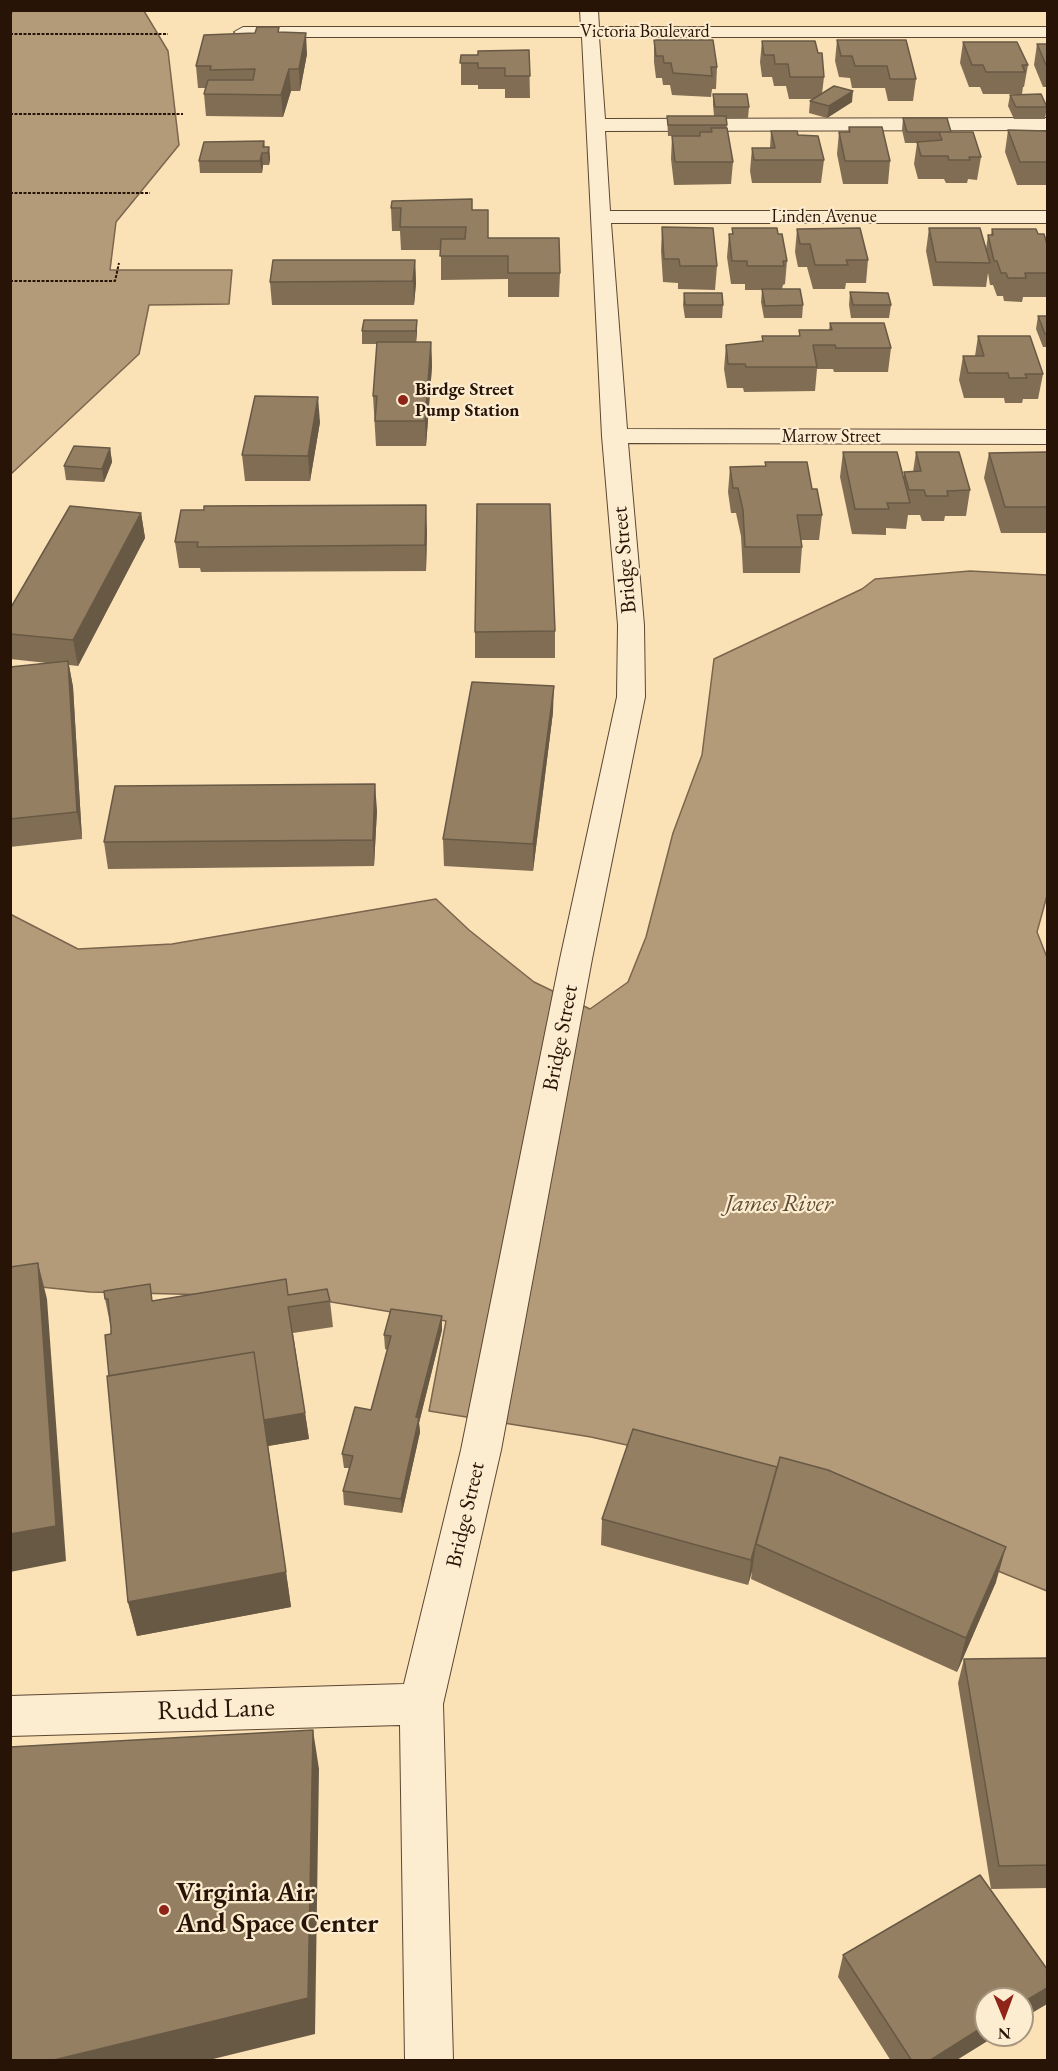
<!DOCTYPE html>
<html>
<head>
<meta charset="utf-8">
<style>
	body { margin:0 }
	#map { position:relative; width:1058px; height:2071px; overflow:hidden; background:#fae1b6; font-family:"EB Garamond",serif }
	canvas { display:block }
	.frame { position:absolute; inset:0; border:12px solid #281406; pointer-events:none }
	.north { position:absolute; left:974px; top:1987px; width:60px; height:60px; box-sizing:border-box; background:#fcecd0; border:2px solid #a7967f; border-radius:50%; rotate:179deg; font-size:16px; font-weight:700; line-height:24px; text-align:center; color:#281406 }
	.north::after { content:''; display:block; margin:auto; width:21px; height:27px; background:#8f2418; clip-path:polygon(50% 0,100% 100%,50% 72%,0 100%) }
</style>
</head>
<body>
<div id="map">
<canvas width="1058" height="2071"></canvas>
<div class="frame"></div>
<div class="north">N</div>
</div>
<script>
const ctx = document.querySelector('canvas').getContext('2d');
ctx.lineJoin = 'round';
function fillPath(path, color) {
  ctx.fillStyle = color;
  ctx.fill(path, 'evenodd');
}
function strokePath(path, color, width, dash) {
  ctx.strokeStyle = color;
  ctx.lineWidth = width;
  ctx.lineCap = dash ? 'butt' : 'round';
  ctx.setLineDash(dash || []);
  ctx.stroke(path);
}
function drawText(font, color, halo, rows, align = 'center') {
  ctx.font = font + ' "EB Garamond",serif';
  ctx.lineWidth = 4.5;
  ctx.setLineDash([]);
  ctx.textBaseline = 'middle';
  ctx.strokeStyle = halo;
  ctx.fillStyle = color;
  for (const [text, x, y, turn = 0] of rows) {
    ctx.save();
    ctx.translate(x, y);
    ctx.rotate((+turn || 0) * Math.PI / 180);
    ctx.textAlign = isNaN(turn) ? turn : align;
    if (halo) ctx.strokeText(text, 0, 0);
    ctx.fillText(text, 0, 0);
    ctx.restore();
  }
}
const water = new Path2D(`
	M11 10 144 11 168 51 179 145 116 222 110 270H232L229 304 149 305 139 354 11 474Z
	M970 571 1047 575 1048 892 1037 932 1048 960 1047 1591 765 1476 591 1437 429 1411 446 1321 301 1297 90 1292 11 1284 10 914 78 949 172 944 436 899 469 930 534 982 590 1009 628 982 646 937 673 833 702 755 714 659 862 589 875 579Z`);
fillPath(water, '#b39b7a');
strokePath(water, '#7b654c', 1.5);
const minor = new Path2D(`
	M580 10H598L599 27H1048V37H599L605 119 1048 118V130L605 131 610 211H1048V223H611L627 429 1048 430V444L628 443 644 625 645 697 592 959 501 1450 443 1704 453 2060H405L400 1725 10 1736V1696L404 1684 461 1450 560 959 617 697 618 625 602 436 582 37H243L234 32 243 27H581Z`);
strokePath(minor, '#5c4732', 2);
strokePath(new Path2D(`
	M10 16 13 10
	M10 34H168
	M10 114H183
	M10 193H150
	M10 281H115L119 263`), '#281406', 2, [3, 1.5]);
fillPath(minor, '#fcecd0');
fillPath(new Path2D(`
	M280 32 307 54 300 91H291L283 117 206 116 204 94 205 88H198L196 66Z
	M654 40 717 67 716 89H712L711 97 672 95 670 85H663L662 78H656L654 62Z
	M837 40 916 79 913 101H888L885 88H852L850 78 839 77 835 61Z
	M762 41 824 77 822 94 852 102 827 118 809 113 810 101 814 99H789L786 86H774L772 77H762L760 62Z
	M963 42 1028 65 1024 87H1023L1022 94H983L980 87H969L960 63Z
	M1037 44H1047V87H1043L1034 65Z
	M529 50 530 98H505V89H478V85H461V55H478Z
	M713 94 749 107 748 118H726L727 128 733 162 731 184 674 185 671 159 672 136H668L667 116H714L713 105Z
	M1010 95 1047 107 1045 119H1014L1008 106Z
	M903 118 951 132 981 157 977 180 968 179 967 183H946L944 179H918L914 164 917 143H905L902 130Z
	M849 127 890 161 888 184H843L837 154 839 132H848Z
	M1008 130 1047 131V185H1017L1005 152Z
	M771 131 798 135 824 160 821 183H752L750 171 752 148H770Z
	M264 141 265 147H269L270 159 269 165H263L262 173H200L199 161Z
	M391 208 472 210 488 238 560 273 559 297H508V279L441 280V250H401L400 231H392Z
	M662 227 717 266 715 290 678 289V283L663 282 661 251Z
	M732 228 778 234 787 261 785 284 783 285 782 289 803 305 802 318H764L761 302 762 290H745V284H731L727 257 729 234H732Z
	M929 228 986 249 988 235H991L992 229 1038 234 1047 244V297H1023L1022 302 1004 301 1003 296H997L993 285H990L988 273 986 287 933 286 926 251Z
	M797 229 868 260 866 283H846L845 289H813L807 267H798L795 252Z
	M415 260 416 283 414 305H272L270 282Z
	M850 292 891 305 889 318H851L849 305Z
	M684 293 723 305 722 318H685L683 305Z
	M1038 316H1047V347H1043L1036 329Z
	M417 320 416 342H431L432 366 426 446H376L373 396 377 344H362V331Z
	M830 323 891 348 888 372H834L833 369H817L815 391 744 392 743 388H727L724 369 726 345 762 341V336H799V330H829Z
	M978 336 1043 374 1038 399H1023L1022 403H1005L1004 398H964L959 380 963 356H975Z
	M320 422 310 481H245L242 455Z
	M110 448 112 462 104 482 66 480 64 466Z
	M843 452 904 477V472H913L916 452 970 490 966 516H945L944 521H922L920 515H908L906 529 886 528V535L852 534 840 477Z
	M989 453 1047 455V533H1001L984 478Z
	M765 462 812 489 822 515 819 540H801L802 547 800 573H743L741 536 736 513H731L728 492 730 467 765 466Z
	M141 513 145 538 78 666 69 665 73 687 82 839 10 847V667L47 663 10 659V609Z
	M427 530 426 571 201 572 200 568H179L175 542Z
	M555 631V658H475V632Z
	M553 712 533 871 444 866 443 839Z
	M377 810 374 866 108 869 104 842Z
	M288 1295 330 1301 333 1327 293 1333 309 1439 268 1446 291 1607 137 1636 128 1602 109 1376 111 1328 105 1299 154 1301Z
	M442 1330 419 1423 420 1432 402 1513 344 1505 343 1491 349 1468H344L342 1454 371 1410 388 1350 385 1349 384 1335Z
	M602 1519 996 1582 957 1672 751 1579 752 1571 748 1585 601 1545Z
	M1047 1658V1888L991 1889 958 1683 964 1659Z
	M843 1955 1047 2004 986 2035H997L955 2061H891L838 1977Z`), '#806d54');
fillPath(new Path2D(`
	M306 33 307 54 300 91 299 69Z
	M289 69 291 91 283 117 281 95Z
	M853 91 852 102 827 118 829 106Z
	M269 147 270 159 269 165 268 153Z
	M262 153 263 165 262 173 260 161Z
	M415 260 416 283 414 305 413 281Z
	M417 320V333L416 344V331Z
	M431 342 432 366 426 446 425 421Z
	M318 397 320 422 310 481 308 456Z
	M110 448 112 462 104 482 102 469Z
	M426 505 427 530 426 571 425 545Z
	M141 513 145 538 78 666 73 640Z
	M68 661 73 687 82 839 77 812Z
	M554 686 553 712 533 871V844Z
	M375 784 377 810 374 866 373 840Z
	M38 1263 47 1299 66 1561 10 1572V1534Z
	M442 1316V1330L419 1423 420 1432 402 1513 401 1499 416 1417Z
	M254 1352 305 1413 309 1439 268 1446 291 1607 137 1636 128 1602Z
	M756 1545 752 1571 748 1585 751 1560Z
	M1006 1547 996 1582 957 1672 966 1638Z
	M313 1730 319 1769 315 2034 205 2061H50Z
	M1047 1988V2004L1022 2019V2003Z
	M986 2025V2035H997L955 2061H929Z`), '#685945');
const building = new Path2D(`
	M257 27H279L278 32 306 33 299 69H289L281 95 204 94 208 80H253L255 69 210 70 211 66H196L204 35 255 33Z
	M654 40H713L717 67H711L712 76 673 73 671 63H664L663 56H656Z
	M837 40H906L916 79H890L887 66H855L852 56H841Z
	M762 41H815L818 53H822L824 77H790L788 64H775L774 55H764Z
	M963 42H1017L1028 65H1022L1025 72H986L983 65H972Z
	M1037 44H1047V65H1046Z
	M529 50 530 76H505V68H478V63H460L461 55H478V51Z
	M834 86 853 91 829 106 810 101Z
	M713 94H747L749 107H715Z
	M1041 94 1047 107H1016L1010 95Z
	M667 116H726L727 125H668Z
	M903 118H947L951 132H907Z
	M849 127H882L890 161H845L839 132H850Z
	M711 128H727L733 162H675L672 136H700V132H712Z
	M1008 130 1047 131V162H1020Z
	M771 131H797L798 135 818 136 824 160H754L752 148H775Z
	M939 132H973L981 157H969L970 160H949L948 156H921L917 142 942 140Z
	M264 141 263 147H269L268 153H262L260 161H199L204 142Z
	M472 199V210H488V238H559L560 273H508V256H440L441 239H465L466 227H400L401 208H391L392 201Z
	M662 227 713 228 717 266H680L679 259H664Z
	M732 228H777L778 234H782L787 261H783L784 266H747V261H732L729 234H733Z
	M860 228 868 260H846L848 265H815L810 244H800L797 229Z
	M929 228H980L990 263 936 262Z
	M992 229H1036L1038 234H1044L1047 244V273H1025L1026 278H1008L1006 273H1001L997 261H994L988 235H993Z
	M273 260H415L413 281 270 282Z
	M762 289H800L803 305 765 306Z
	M850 292 888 293 891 305H853Z
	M684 293H722L723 305H685Z
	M1038 316H1047V334H1045Z
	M364 320H417L416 331H362Z
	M830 323H884L891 348H836L835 345H813L817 367H746L745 364H728L726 345 763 341 762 336H800L799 330H832Z
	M978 336H1030L1043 374H1025L1027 378H1009L1008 373H968L963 356H984Z
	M377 342H431L425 421H375L377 396H373Z
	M255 396 318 397 308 456 242 455Z
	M74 446 110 448 102 469 64 466Z
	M843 452H897L910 503H887L889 509H855Z
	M916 452H959L970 490 947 491 948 496H926L924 490H909L904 472 921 471Z
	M1047 452V507H1005L989 453Z
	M765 462H807L812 489H817L822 515H797L802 547H745L743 510 738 488H733L730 467 766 466Z
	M477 504H550L555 631 475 632Z
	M426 505 425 545 197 547 198 542H175L181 510H204V506Z
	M70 506 141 513 73 640 10 634V609Z
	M68 661 77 812 10 819V667Z
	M472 682 554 686 533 844 443 839Z
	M375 784 373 840 104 842 115 786Z
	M38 1263 56 1526 10 1534V1267Z
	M286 1279 288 1295 327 1289 330 1301 288 1307 305 1413 264 1420 254 1352 109 1376 105 1335 111 1334V1328L108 1299H105L104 1291 150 1284 152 1301Z
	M391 1309 442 1316 416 1417 419 1418 401 1499 343 1491 353 1456 342 1454 355 1407 371 1410 391 1336 384 1335Z
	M254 1352 286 1572 128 1602 107 1376Z
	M633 1429 777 1467 751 1560 602 1519Z
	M780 1457 828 1470 1006 1547 966 1638 756 1544Z
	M1047 1658V1865L999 1866 964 1659Z
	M313 1730 308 1998 50 2061H10V1747Z
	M980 1875 1047 1969V1988L1022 2003V1999H986V2025L929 2061H912L843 1955Z`);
fillPath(building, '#957f62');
strokePath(building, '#685945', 1.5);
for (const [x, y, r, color] of [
	[403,400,6,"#8f2418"],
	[164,1910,6,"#8f2418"]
]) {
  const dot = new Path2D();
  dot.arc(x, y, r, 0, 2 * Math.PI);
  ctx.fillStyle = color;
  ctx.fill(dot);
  strokePath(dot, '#fcecd0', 2);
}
drawText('18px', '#281406', '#fcecd0', [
	["Victoria Boulevard",645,32],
	["Linden Avenue",824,217],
	["Marrow Street",831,437]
]);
drawText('bold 18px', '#281406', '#fcecd0', [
	["Birdge Street",415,390],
	["Pump Station",415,411]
], 'left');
drawText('22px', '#281406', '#fcecd0', [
	["Bridge Street",625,560,-95],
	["Bridge Street",561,1038,-79],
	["Bridge Street",466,1515,-77]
]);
drawText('italic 24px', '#604a34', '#fcecd0', [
	["James River",779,1204]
]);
drawText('27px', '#281406', '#fcecd0', [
	["Rudd Lane",216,1710,-2]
]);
drawText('bold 27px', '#281406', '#fcecd0', [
	["Virginia Air",176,1894],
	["And Space Center",176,1925]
], 'left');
</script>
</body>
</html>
